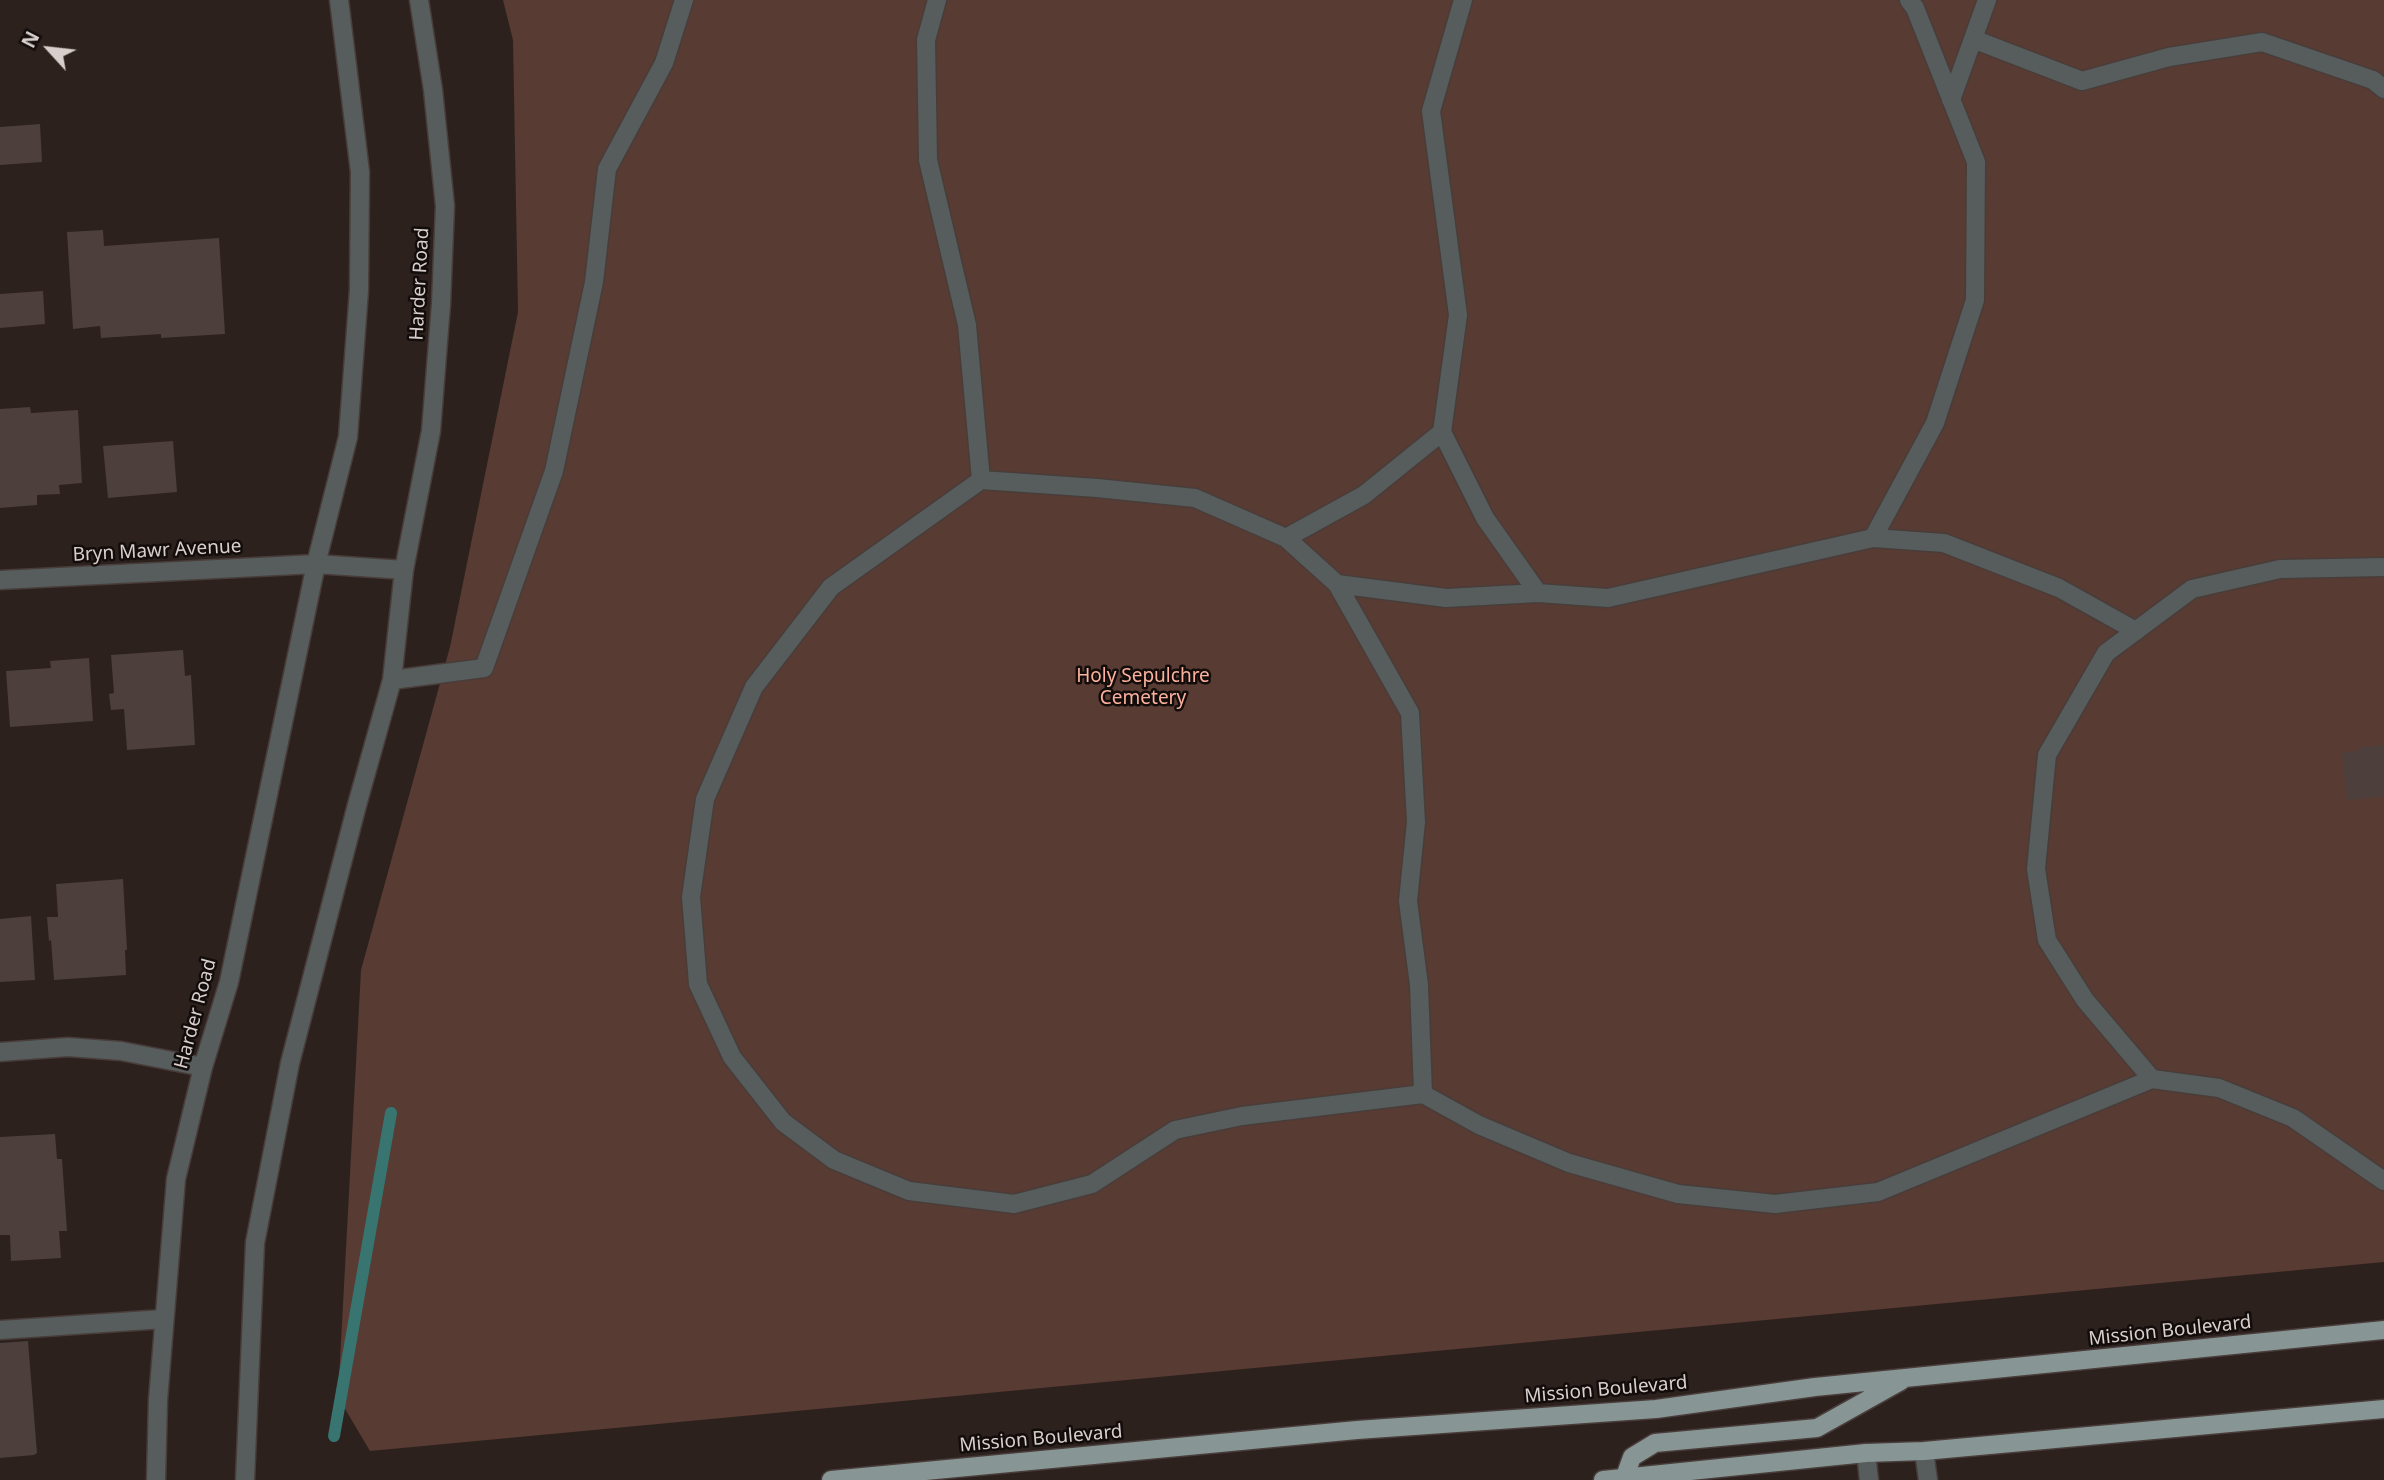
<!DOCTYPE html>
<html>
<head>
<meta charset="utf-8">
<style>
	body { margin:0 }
	#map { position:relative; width:2384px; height:1480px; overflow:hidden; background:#2d211e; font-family:"Noto Sans",sans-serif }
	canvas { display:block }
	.north { position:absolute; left:14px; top:14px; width:70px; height:70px; -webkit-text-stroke:5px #120c0b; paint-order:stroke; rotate:297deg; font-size:19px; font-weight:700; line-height:28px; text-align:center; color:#d8cfcd }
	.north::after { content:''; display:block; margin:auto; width:24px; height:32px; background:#d8cfcd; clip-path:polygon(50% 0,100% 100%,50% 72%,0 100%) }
</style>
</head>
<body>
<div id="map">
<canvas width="2384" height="1480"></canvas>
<div class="north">N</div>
</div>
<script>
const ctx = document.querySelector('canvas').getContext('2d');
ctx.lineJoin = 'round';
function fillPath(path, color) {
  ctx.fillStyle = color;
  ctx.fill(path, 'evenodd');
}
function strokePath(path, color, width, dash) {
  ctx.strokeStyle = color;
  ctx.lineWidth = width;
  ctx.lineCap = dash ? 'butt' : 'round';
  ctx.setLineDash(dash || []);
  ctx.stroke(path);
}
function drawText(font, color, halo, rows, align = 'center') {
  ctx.font = font + ' "Noto Sans",sans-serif';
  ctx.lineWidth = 5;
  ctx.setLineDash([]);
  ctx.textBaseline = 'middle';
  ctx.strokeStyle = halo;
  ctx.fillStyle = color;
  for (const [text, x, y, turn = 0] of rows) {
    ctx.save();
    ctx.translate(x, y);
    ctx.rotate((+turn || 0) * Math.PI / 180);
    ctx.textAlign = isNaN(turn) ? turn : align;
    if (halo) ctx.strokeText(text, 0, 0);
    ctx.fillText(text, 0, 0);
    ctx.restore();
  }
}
fillPath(new Path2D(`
	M503 0H2384V1262L370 1451 338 1397 361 970 450 647 518 312 513 40Z`), '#583b33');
strokePath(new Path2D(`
	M334 1436 391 1113`), '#387470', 12);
fillPath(new Path2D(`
	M40 124 42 162 0 165V127Z
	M103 230 104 246 219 238 225 334 161 338V334L101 338 100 326 73 329 67 232Z
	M43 291 45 324 0 328V294Z
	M30 407 31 413 78 410 82 483 59 485 60 494 37 495V505L0 508V409Z
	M173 441 177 492 108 498 103 446Z
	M183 650 185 676 191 675 195 745 127 750 124 709 111 710 109 694 114 693 111 655Z
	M89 658 93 721 10 727 6 671 51 668 50 661Z
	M2384 745V796L2347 800 2342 752 2359 751V747Z
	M123 879 127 950H125L126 975 54 980 51 940 49 941 47 917H58L56 884Z
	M31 916 35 980 0 982V919Z
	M55 1134 57 1159H62L67 1231H59L61 1258 11 1261 10 1235H0V1137Z
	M28 1341 37 1453 34 1455 0 1458V1343Z`), '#4c3f3c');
const minor = new Path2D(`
	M937 0 926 40 928 160 967 325 981 480
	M1973 39 2082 81 2169 57 2262 42 2373 80 2384 89
	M1951 100 1987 0
	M1442 432 1458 315 1431 111 1463 0
	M1286 538 1364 495 1442 432 1485 518 1538 593 1446 598 1337 584
	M1873 538 1935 423 1975 300 1976 162 1915 8 1909 0
	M0 580 316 564 404 570
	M1538 593 1608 598 1873 538 1944 543 2059 588 2136 631
	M392 680 484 668 554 471 594 282 607 169 664 63 684 0
	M0 1052 68 1047 121 1051 203 1067
	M2152 1079 2085 1000 2047 940 2036 869 2047 755 2106 653 2192 589 2280 569 2384 567
	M1423 1094 1419 985 1408 901 1416 822 1410 713 1337 584 1286 538 1195 498 1097 488 981 480 831 587 754 687 705 799 691 897 698 984 732 1057 783 1122 834 1160 909 1191 1014 1204 1092 1184 1175 1130 1242 1116 1423 1094 1479 1125 1569 1163 1678 1194 1775 1204 1878 1192 2152 1079 2219 1088 2293 1118 2384 1181
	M0 1330 164 1319
	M1924 1451 1928 1480
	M1866 1453 1869 1480
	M156 1480 158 1400 176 1179 203 1067 229 982 316 564 348 437 359 290 360 172 339 0
	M245 1480 255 1243 290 1063 357 805 392 680 404 570 431 431 441 304 445 206 433 90 419 0`);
const major = new Path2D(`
	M1624 1479 1632 1457 1655 1443 1817 1428 1901 1381
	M831 1480 1357 1430 1656 1409 1815 1387 2384 1330
	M1603 1480 1866 1453 1924 1451 2384 1409`);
strokePath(minor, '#483d3a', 21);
strokePath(major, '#483d3a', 21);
strokePath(minor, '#565d5c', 18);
strokePath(major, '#879594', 18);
drawText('19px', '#d8cfcd', '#120c0b', [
	["Harder Road",420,284,-87],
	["Bryn Mawr Avenue",157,551,-3],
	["Harder Road",196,1014,-75],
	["Mission Boulevard",2170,1331,-6],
	["Mission Boulevard",1606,1390,-5],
	["Mission Boulevard",1041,1439,-5]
]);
drawText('19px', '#fcb19e', '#120c0b', [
	["Holy Sepulchre",1143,677],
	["Cemetery",1143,699]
]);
</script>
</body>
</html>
